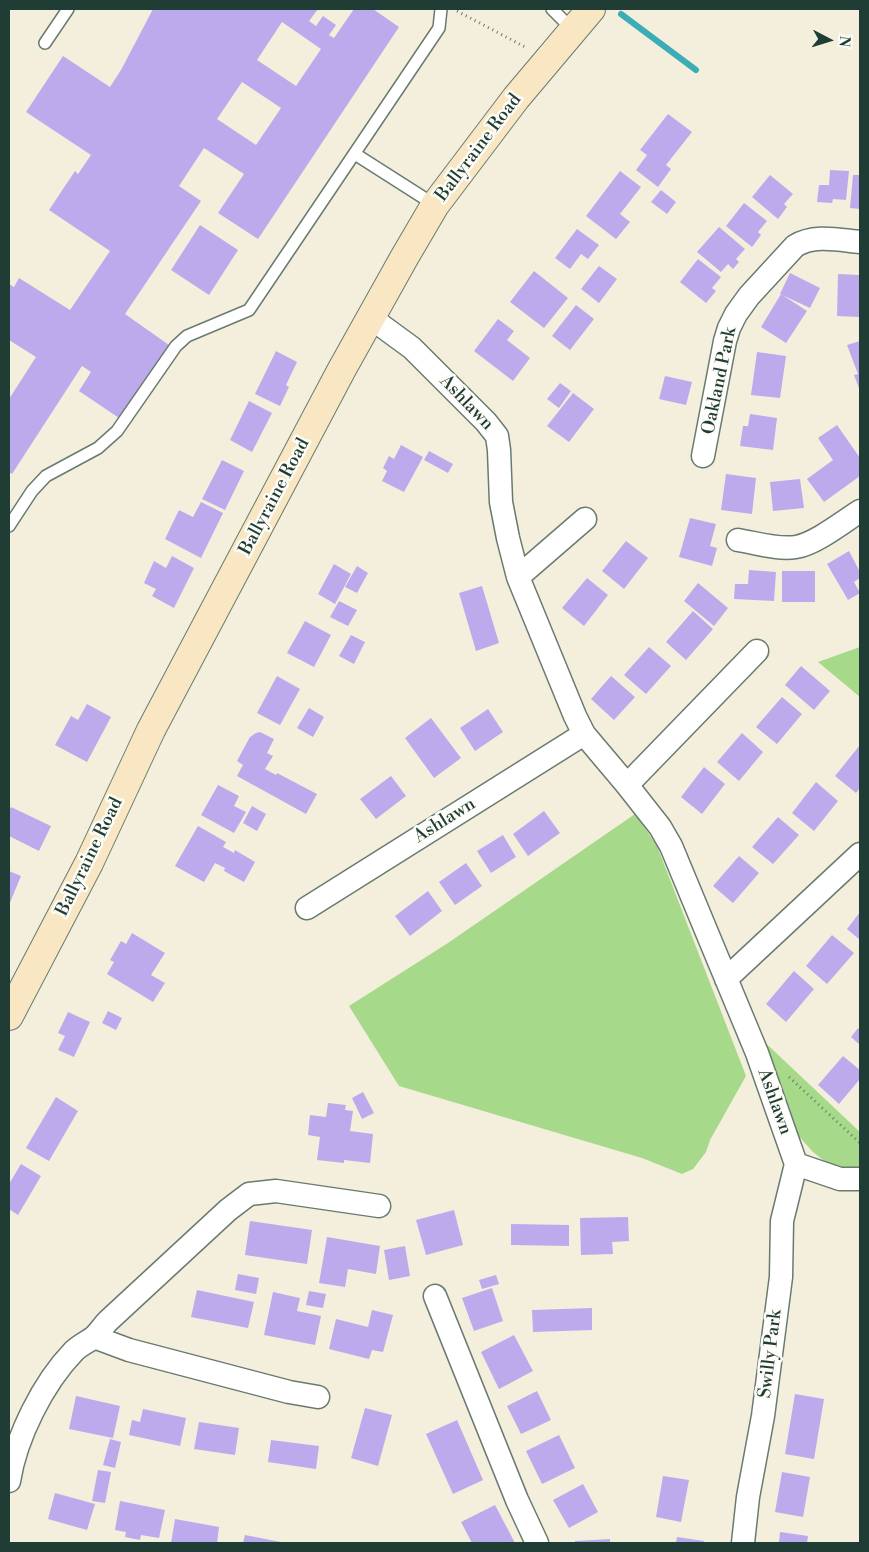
<!DOCTYPE html>
<html>
<head>
<meta charset="utf-8">
<style>
	body { margin:0 }
	#map { position:relative; width:869px; height:1552px; overflow:hidden; background:#f3efdc; font-family:"Libre Bodoni",serif }
	canvas { display:block }
	.frame { position:absolute; inset:0; border:10px solid #1f3d34; pointer-events:none }
	.north { position:absolute; left:804px; top:15px; width:50px; height:50px; -webkit-text-stroke:4px #fdfcf7; paint-order:stroke; rotate:95deg; font-size:14px; font-weight:700; line-height:20px; text-align:center; color:#1f3d34 }
	.north::after { content:''; display:block; margin:auto; width:18px; height:22px; background:#1f3d34; clip-path:polygon(50% 0,100% 100%,50% 72%,0 100%) }
</style>
</head>
<body>
<div id="map">
<canvas width="869" height="1552"></canvas>
<div class="frame"></div>
<div class="north">N</div>
</div>
<script>
const ctx = document.querySelector('canvas').getContext('2d');
ctx.lineJoin = 'round';
function fillPath(path, color) {
  ctx.fillStyle = color;
  ctx.fill(path, 'evenodd');
}
function strokePath(path, color, width, dash) {
  ctx.strokeStyle = color;
  ctx.lineWidth = width;
  ctx.lineCap = dash ? 'butt' : 'round';
  ctx.setLineDash(dash || []);
  ctx.stroke(path);
}
function drawText(font, color, halo, rows, align = 'center') {
  ctx.font = font + ' "Libre Bodoni",serif';
  ctx.lineWidth = 5;
  ctx.setLineDash([]);
  ctx.textBaseline = 'middle';
  ctx.strokeStyle = halo;
  ctx.fillStyle = color;
  for (const [text, x, y, turn = 0] of rows) {
    ctx.save();
    ctx.translate(x, y);
    ctx.rotate((+turn || 0) * Math.PI / 180);
    ctx.textAlign = isNaN(turn) ? turn : align;
    if (halo) ctx.strokeText(text, 0, 0);
    ctx.fillText(text, 0, 0);
    ctx.restore();
  }
}
fillPath(new Path2D(`
	M860 647V697L818 662Z
	M635 814 657 846 746 1076 710 1140 706 1152 693 1169 682 1174 642 1158 399 1086 349 1006 448 943Z
	M756 1034 860 1132V1167L857 1169 832 1167 813 1152 795 1132Z`), '#a6d989');
strokePath(new Path2D(`
	M621 14 696 70`), '#3cadb6', 6);
fillPath(new Path2D(`
	M153 9H318L309 21 316 26 323 16 336 25 329 35 334 38 354 9H373L399 27 258 239 218 213 244 174 204 148 179 186 201 201 125 314 169 345 119 418 79 391 91 372 82 366 12 474 9 472V399L36 357 9 340V284L14 287 19 278 70 310 110 251 49 210 75 171 78 174 91 155 26 112 63 56 110 87 121 70ZM282 22 321 49 296 86 257 60ZM242 82 281 108 256 145 217 119Z
	M668 114 692 132 666 165 671 169 658 187 636 170 647 155 640 150Z
	M830 170 849 171 846 200 833 199 832 203 817 202 819 185H829Z
	M620 171 641 187 620 214 630 222 616 239 586 216Z
	M770 175 793 194 784 204 787 207 778 219 752 197Z
	M853 175H860V209L850 208Z
	M661 190 676 202 667 214 651 202Z
	M744 203 767 221 758 232 761 235 752 247 726 226Z
	M200 225 238 250 209 295 171 270Z
	M719 227 745 249 736 259 739 262 733 269 728 264 721 272 697 252Z
	M577 229 599 245 588 259 581 254 570 269 555 258Z
	M698 259 721 277 712 288 716 291 706 303 680 282Z
	M599 266 617 279 599 303 581 289Z
	M534 271 568 298 544 328 510 302Z
	M790 273 820 288 810 308 780 294Z
	M838 274 860 275V317L837 316Z
	M781 294 807 311 786 343 761 327Z
	M576 305 594 319 570 350 552 336Z
	M498 319 514 331 507 340 530 358 513 381 474 351Z
	M860 341V391L854 375 858 374 847 345Z
	M276 351 297 362 286 385 289 387 280 406 255 394Z
	M757 352 786 356 780 398 751 395Z
	M665 376 692 382 686 405 659 399Z
	M560 383 571 391 559 408 547 399Z
	M573 393 594 409 569 442 547 426Z
	M249 401 272 413 252 452 230 440Z
	M750 414 777 418 773 450 740 446 743 426H748Z
	M837 425 860 458V476L824 502 807 479 833 460 818 438Z
	M401 445 423 457 404 492 382 481 387 471 383 468 389 456 394 459Z
	M429 451 453 464 448 473 424 460Z
	M222 460 244 471 225 510 202 499Z
	M726 474 756 478 752 514 721 510Z
	M800 479 804 508 773 511 770 482Z
	M201 502 223 513 201 558 165 539 179 510 193 517Z
	M690 518 716 524 710 546 717 548 712 566 679 557Z
	M626 541 648 558 624 589 602 571Z
	M849 551 860 572V578L854 582 860 593 848 600 827 564Z
	M172 556 194 568 174 608 152 596 156 589 144 583 154 561 166 568Z
	M334 564 351 574 335 604 318 594Z
	M357 566 368 573 357 593 345 587Z
	M749 570 776 572 774 601 734 599 735 584H748Z
	M782 571H815V602H782Z
	M587 578 608 595 584 626 562 608Z
	M698 583 728 608 714 626 684 601Z
	M482 586 499 643 476 651 459 593Z
	M339 601 357 610 348 626 330 617Z
	M693 611 713 629 686 660 666 642Z
	M305 621 331 635 314 667 287 653Z
	M351 635 365 642 354 664 339 656Z
	M649 647 671 666 646 694 624 675Z
	M801 666 830 691 814 710 785 685Z
	M277 676 300 689 280 725 257 713Z
	M611 676 635 697 614 720 591 699Z
	M782 697 802 714 777 744 756 727Z
	M87 704 111 717 87 762 55 745 71 716 78 720Z
	M309 708 324 717 313 737 297 728Z
	M488 709 503 732 475 751 460 728Z
	M431 718 461 758 434 778 405 738Z
	M260 732 274 739 267 753 273 756 265 769 276 775 277 773 317 794 306 814 237 776 243 765 237 761 250 737 256 733Z
	M742 733 763 752 739 781 717 762Z
	M860 745V788L856 793 835 776Z
	M704 767 725 784 702 814 681 797Z
	M391 776 406 796 376 819 360 799Z
	M816 782 838 801 814 831 792 813Z
	M218 785 239 796 234 806 246 812 234 833 201 815Z
	M252 806 266 814 257 831 243 823Z
	M11 807 51 826 39 851 9 836V811Z
	M544 811 560 833 528 856 513 834Z
	M778 817 799 835 773 864 752 847Z
	M198 826 226 842 223 847 234 853 235 850 255 862 244 882 224 871 225 868 215 863 204 882 175 866Z
	M503 835 516 857 491 873 477 851Z
	M739 856 759 873 733 903 713 886Z
	M466 863 482 886 455 905 439 882Z
	M9 871 21 876 9 905Z
	M428 891 442 911 410 936 395 916Z
	M860 912V940L847 929Z
	M132 933 165 953 151 975 165 983 153 1002 107 974 114 962 110 960 121 941 126 944Z
	M832 935 854 953 827 984 806 966Z
	M794 971 814 989 786 1022 766 1004Z
	M108 1011 122 1018 116 1030 102 1023Z
	M68 1012 90 1022 74 1057 58 1050 65 1036 58 1033Z
	M858 1028 860 1030V1045L851 1037Z
	M843 1056 860 1070V1079L839 1104 818 1085Z
	M363 1092 374 1113 362 1119 352 1098Z
	M56 1097 78 1111 49 1161 26 1148Z
	M328 1103 346 1105 345 1110 353 1111 350 1131 373 1134 370 1163 344 1160V1163L317 1160 320 1137 308 1135 310 1115 326 1117Z
	M21 1164 41 1176 18 1215 9 1209V1184Z
	M454 1210 463 1245 426 1255 416 1220Z
	M628 1217 629 1241 612 1242 613 1254 581 1255 580 1218Z
	M250 1221 312 1230 307 1264 245 1255Z
	M511 1224 569 1225V1246L511 1245Z
	M327 1237 380 1246 376 1274 348 1269 345 1287 319 1283Z
	M405 1246 410 1276 389 1280 384 1250Z
	M238 1274 259 1278 256 1294 235 1290Z
	M496 1275 499 1284 482 1289 479 1280Z
	M492 1288 503 1321 474 1331 462 1298Z
	M197 1290 254 1302 248 1328 191 1317Z
	M309 1291 326 1294 323 1308 306 1305Z
	M273 1292 300 1298 297 1311 321 1316 315 1345 264 1335Z
	M592 1308V1330L533 1332 532 1310Z
	M372 1310 393 1315 383 1352 372 1350 369 1359 329 1349 336 1319 368 1327Z
	M514 1335 533 1371 499 1389 481 1352Z
	M537 1391 551 1420 521 1434 507 1406Z
	M795 1394 824 1399 814 1459 785 1454Z
	M76 1396 120 1406 113 1438 69 1429Z
	M365 1408 392 1415 378 1466 351 1458Z
	M143 1409 186 1418 180 1446 129 1435 132 1420 140 1422Z
	M457 1420 483 1480 453 1494 426 1434Z
	M199 1422 239 1428 235 1455 194 1449Z
	M559 1435 575 1468 542 1484 526 1451Z
	M110 1439 121 1442 115 1468 103 1465Z
	M271 1440 319 1446 316 1469 268 1462Z
	M98 1470 111 1472 105 1503 92 1501Z
	M782 1472 810 1477 803 1517 775 1512Z
	M663 1476 689 1480 681 1522 656 1517Z
	M583 1484 598 1512 569 1528 553 1500Z
	M55 1493 95 1504 87 1530 48 1519Z
	M120 1501 165 1510 159 1538 141 1535 140 1540 125 1537 126 1532 115 1530Z
	M495 1505 515 1543H472L461 1522Z
	M175 1519 219 1527 217 1543H171Z
	M780 1532 808 1536 807 1543H779Z
	M245 1535 281 1542V1543H243Z
	M677 1537 704 1541 703 1543H676Z
	M610 1539V1543H575V1541Z`), '#bdaaed');
const lane = new Path2D(`
	M552 9 573 30
	M45 43 68 9
	M355 154 435 205
	M9 526 32 491 46 476 98 448 117 431 176 346 187 336 249 310 439 28 441 9`);
const street = new Path2D(`
	M371 318 412 348 486 422 497 436 499 450 501 502 508 538 518 577 575 716 584 734 627 785 660 827 671 846 757 1053 796 1164
	M703 456 725 341 729 328 736 314 749 296 795 246C814 234 839 240 860 242
	M738 540C756 543 778 550 796 547 815 544 843 522 860 511
	M518 577 585 519
	M627 785 757 651
	M307 908 584 734
	M726 979 860 854
	M796 1164 840 1179H860
	M435 1296 517 1500 537 1543
	M94 1337 129 1350 289 1392 318 1397
	M9 1481C16 1437 43 1383 74 1351 79 1346 87 1342 93 1338 99 1333 103 1326 108 1321L228 1210 249 1194 276 1191 379 1206
	M743 1543 748 1497 763 1416 781 1277 782 1221 796 1164`);
const secondary = new Path2D(`
	M9 1016 89 863 151 730 342 369 404 258 435 205 516 98 591 9`);
strokePath(lane, '#697b6f', 14);
strokePath(street, '#697b6f', 25);
strokePath(secondary, '#697b6f', 30);
strokePath(new Path2D(`
	M457 11 527 48
	M789 1077 860 1143`), '#697b6f', 3, [1, 4]);
strokePath(lane, '#fff', 11);
strokePath(street, '#fff', 22);
strokePath(secondary, '#f9e7c3', 28);
drawText('18px', '#1f3d34', '#fdfcf7', [
	["Ballyraine Road",479,148,-53],
	["Oakland Park",720,381,-78],
	["Ashlawn",466,403,46],
	["Ballyraine Road",275,497,-62],
	["Ashlawn",445,821,-32],
	["Ballyraine Road",90,857,-64],
	["Ashlawn",774,1102,70],
	["Swilly Park",771,1354,-83]
]);
</script>
</body>
</html>
